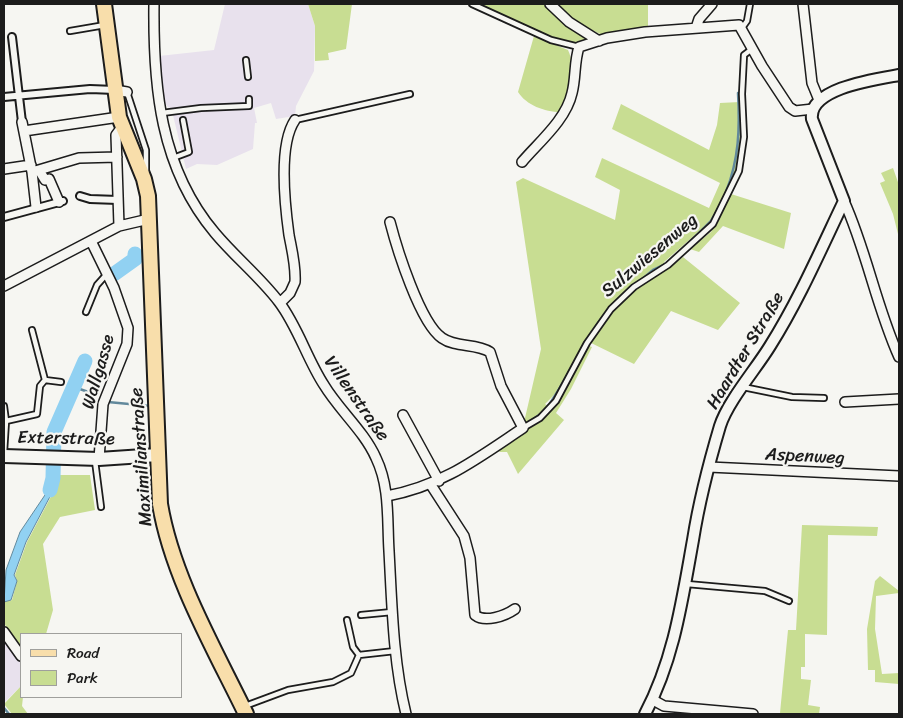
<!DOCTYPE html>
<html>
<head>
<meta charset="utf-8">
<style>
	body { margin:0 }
	#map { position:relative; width:903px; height:718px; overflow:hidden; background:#f6f6f2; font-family:Sriracha,sans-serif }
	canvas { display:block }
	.frame { position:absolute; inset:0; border:5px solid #1c1c1c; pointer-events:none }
	.legend { position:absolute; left:20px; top:633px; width:162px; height:65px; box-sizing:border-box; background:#f6f6f2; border:1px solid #9f9f9c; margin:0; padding:6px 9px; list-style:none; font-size:15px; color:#1c1c1c }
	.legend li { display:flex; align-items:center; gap:10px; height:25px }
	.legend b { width:25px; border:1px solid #9f9f9c }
</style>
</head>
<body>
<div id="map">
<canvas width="903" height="718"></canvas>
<div class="frame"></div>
<ul class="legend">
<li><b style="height:6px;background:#f8deab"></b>Road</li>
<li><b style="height:14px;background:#c8dd92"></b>Park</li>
</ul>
</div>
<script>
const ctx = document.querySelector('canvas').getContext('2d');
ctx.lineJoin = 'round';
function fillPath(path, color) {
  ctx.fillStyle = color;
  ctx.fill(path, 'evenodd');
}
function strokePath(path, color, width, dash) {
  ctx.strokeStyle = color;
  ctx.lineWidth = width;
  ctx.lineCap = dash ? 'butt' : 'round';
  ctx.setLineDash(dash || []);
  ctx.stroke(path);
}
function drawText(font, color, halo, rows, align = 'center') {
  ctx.font = font + ' Sriracha,sans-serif';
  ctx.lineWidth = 4.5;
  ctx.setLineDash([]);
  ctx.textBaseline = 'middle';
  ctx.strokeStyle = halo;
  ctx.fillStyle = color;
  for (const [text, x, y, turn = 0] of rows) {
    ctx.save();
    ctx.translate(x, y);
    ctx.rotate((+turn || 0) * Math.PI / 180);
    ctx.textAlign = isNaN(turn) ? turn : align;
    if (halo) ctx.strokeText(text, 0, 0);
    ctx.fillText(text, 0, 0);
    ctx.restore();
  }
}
fillPath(new Path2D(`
	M225 4H308L315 26 314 71 296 106 295 116 276 119 271 103 254 108 257 123H255L253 149 217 165 197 164 186 169 172 111 163 102 159 56 214 50Z
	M4 639 21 662V686L4 703Z`), '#e8e1ed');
fillPath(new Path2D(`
	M308 4H352L346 49 328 53 329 60 315 61V26Z
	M478 4H545L570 28 587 37 589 42C584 43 578 45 573 45 549 43 500 15 478 4Z
	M555 4H648V30L602 35 572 20Z
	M534 36 568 50C577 69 568 93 560 112 545 112 526 105 518 92Z
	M740 102 742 136 734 177 732 175 726 193 711 221 664 262 669 268 683 257 740 303 718 330 671 311 634 364 585 340 557 392 545 404 551 408 567 387 589 346 592 347 571 389 556 413 564 420 518 474 507 452H499L525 418 541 349 516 182 523 178 615 220 620 190 595 177 602 158 709 208 720 183 612 129 621 104 709 150 717 125 720 103Z
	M893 168 899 185V238L893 214 880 183 885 181 881 173Z
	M731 194 791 213 784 249 723 226 699 252 690 249 711 232Z
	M57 475H90L95 510 60 517 43 544 53 610 46 634H21V652L4 623V602L12 600 17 581 15 575 27 542 55 489Z
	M802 525 878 527 877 536 828 535 827 635 805 634V667H801V679L811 680 808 705 820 707 819 714 780 713 788 630H796Z
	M880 576 899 591V593L876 596 875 629 882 674 899 673V684L875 682V670H868L867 629 875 581Z
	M21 686V697H23L22 706 28 714H12L4 704Z`), '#c8dd92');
const water = new Path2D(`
	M51 471H57L54 489 26 542 14 575 17 581 11 600 4 602 6 570 20 532 47 492Z`);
fillPath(water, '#91d1f2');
strokePath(water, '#62899c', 1);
strokePath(new Path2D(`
	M726 192C739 159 740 128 738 93
	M688 244 711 221 721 204
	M121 269V267
	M622 296 653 270 668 263
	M74 387 97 395
	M108 402 150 406
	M546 409C569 378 582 341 608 310
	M526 424 542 413
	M4 708 9 714`), '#62899c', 2.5);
strokePath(new Path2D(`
	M114 274 135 259V254
	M50 490 53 478 54 432 85 361`), '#91d1f2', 15);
const service = new Path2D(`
	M472 4 551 40 579 47
	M742 28 747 21 750 4
	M70 31 105 25
	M246 60 248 77
	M127 92 146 150V172
	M162 113 201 108 249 106V99
	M295 120 410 94
	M173 158 189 152 183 120
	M86 312 97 285 106 275
	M45 380 61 382
	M743 387 792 397 824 398
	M4 406 6 421 4 453
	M6 421 37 414 40 386 45 380 32 330
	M523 428 540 418 556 401 587 343 611 309 634 287 668 265 713 224 739 171 744 137 742 94 744 55 752 49
	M95 461 101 507
	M687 584 765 591 789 601
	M361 615 392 612
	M347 620 353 647 359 655
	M245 706 288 690 333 682 351 673 359 655 395 651`);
const pedestrian = new Path2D(`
	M12 37 22 122
	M4 97 90 89 115 90
	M80 196 90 199 118 200
	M4 217 63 201`);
const minor = new Path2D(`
	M154 4C153 86 160 168 215 233 235 257 260 277 279 302 298 327 307 359 324 385 339 410 364 431 376 458 390 487 387 519 389 551 392 605 393 661 406 714
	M550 4 569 22 599 41
	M803 4 812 83 819 100
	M696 28 699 19 712 4
	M115 90 127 92
	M22 122 32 172 36 207
	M24 131 119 117
	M522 162C539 142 566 120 572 93 576 78 574 62 579 47L607 38 645 32 739 25 762 66 789 107 795 111 813 109
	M4 169 31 165
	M39 170 45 180 49 179 59 202
	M32 172 79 158 117 157
	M844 201C867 252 876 306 899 357
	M119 226 116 135 122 127
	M91 241 114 288 128 328 127 344 103 404 99 459
	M4 286 119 226 149 219
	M280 303 290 293 295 282C296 266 292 251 289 235 285 206 278 145 295 120
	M845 402 899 399
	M403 415 439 481
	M709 467 899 476
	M431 485 464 536 470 558 475 615C485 623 505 616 515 609
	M387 496C442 486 478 458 523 428L501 386 490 352C476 343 456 348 442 338 420 323 397 249 390 222
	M4 632 21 656
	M653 700 664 706 753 714`);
const tertiary = new Path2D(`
	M645 714C674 659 682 601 693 540 699 502 709 463 720 426 728 401 756 369 770 346 799 300 821 249 844 201L812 119C808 88 877 79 899 75`);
const secondary = new Path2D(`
	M4 456 99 459 158 455`);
const primary = new Path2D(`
	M104 4 119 117 144 179 148 196 160 504C172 576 214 648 246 714`);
strokePath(service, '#1c1c1c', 8);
strokePath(pedestrian, '#1c1c1c', 10);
strokePath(minor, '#1c1c1c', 12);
strokePath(tertiary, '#1c1c1c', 14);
strokePath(secondary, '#1c1c1c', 16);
strokePath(primary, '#1c1c1c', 18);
strokePath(service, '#f6f6f2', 4.5);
strokePath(pedestrian, '#f6f6f2', 6);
strokePath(minor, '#f6f6f2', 9);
strokePath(tertiary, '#f6f6f2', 10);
strokePath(secondary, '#f6f6f2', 12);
strokePath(primary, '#f8deab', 14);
drawText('18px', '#1c1c1c', '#f6f6f2', [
	["Sulzwiesenweg",650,256,-40],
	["Haardter Straße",746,351,-59],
	["Wallgasse",99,372,-74],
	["Villenstraße",356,399,55],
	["Exterstraße",66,439,1],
	["Maximilianstraße",142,457,-94],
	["Aspenweg",805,457,3]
]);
</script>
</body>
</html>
